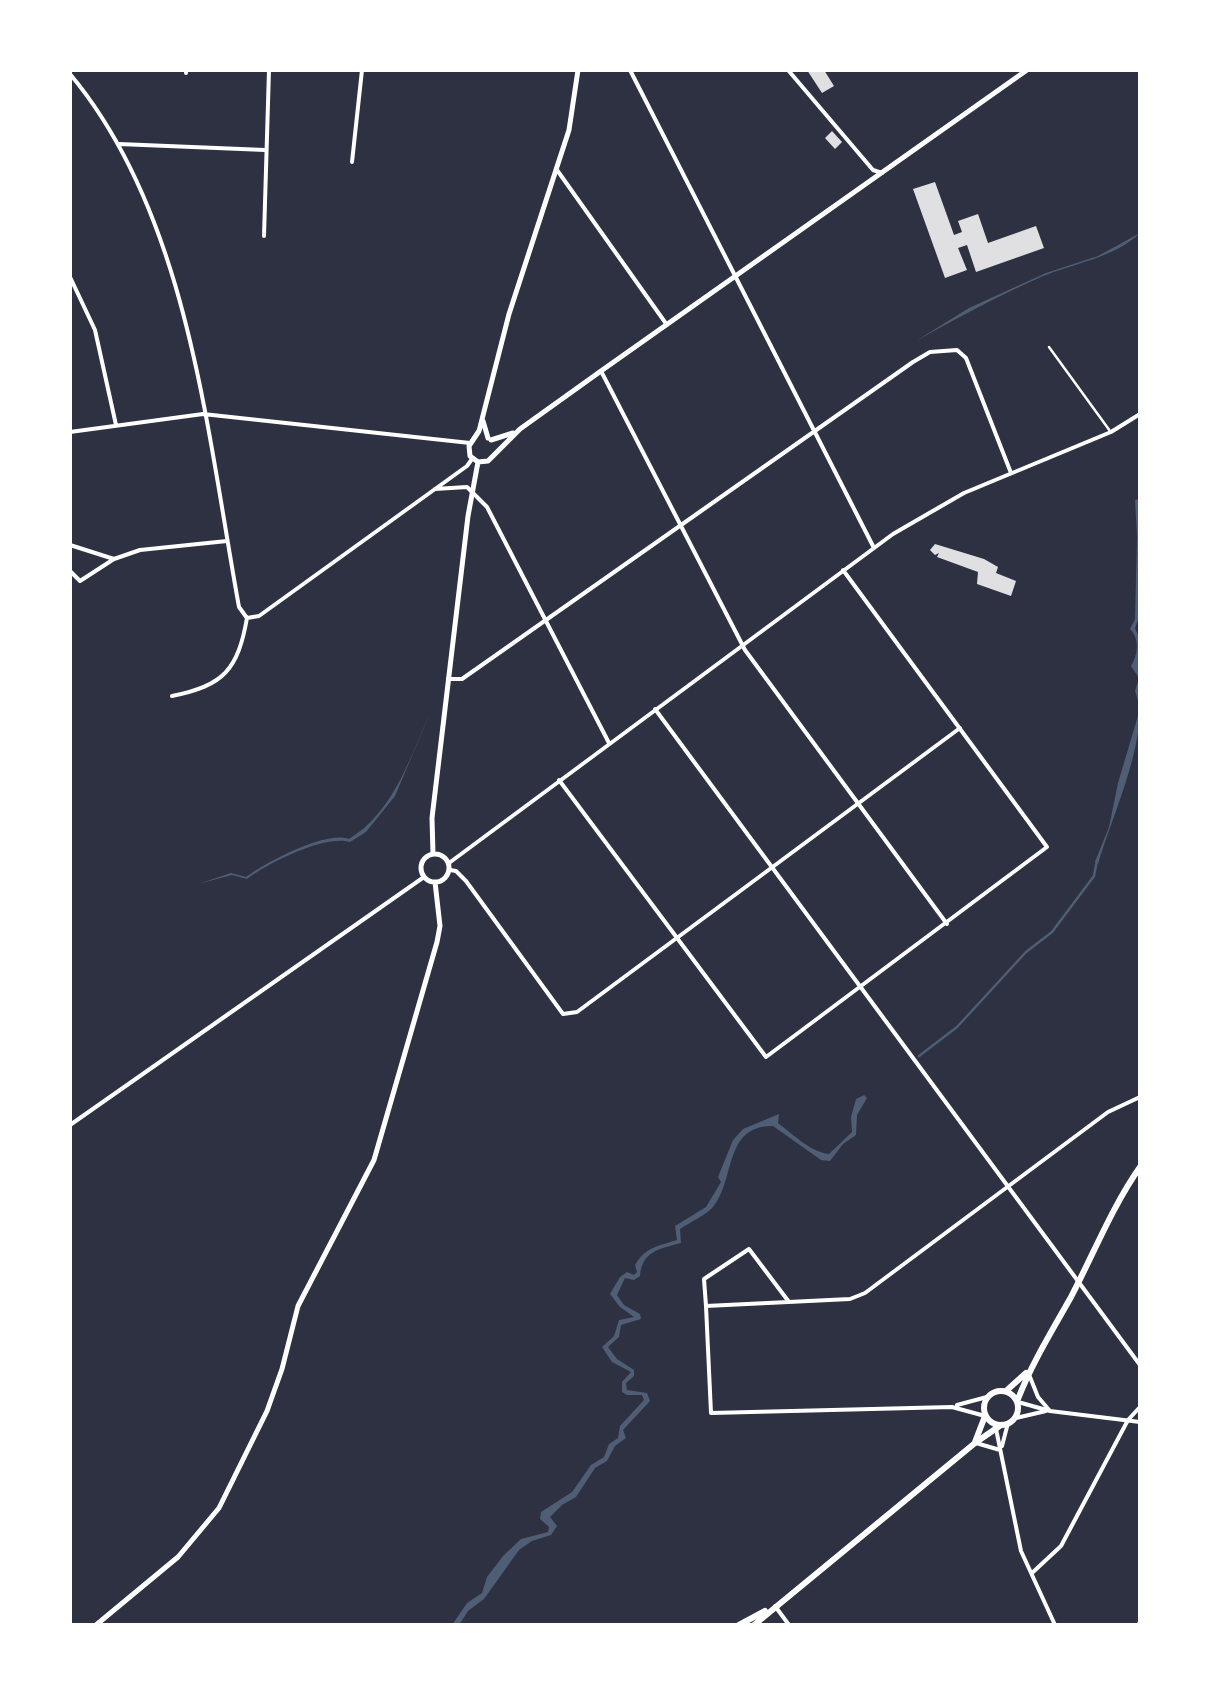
<!DOCTYPE html>
<html>
<head>
<meta charset="utf-8">
<style>
	body { margin:0 }
	#map { position:relative; width:1210px; height:1695px; overflow:hidden; background:#2d3142; font-family:"PT Sans Narrow",sans-serif }
	canvas { display:block }
	.frame { position:absolute; inset:0; border:72px solid #fff; pointer-events:none }
</style>
</head>
<body>
<div id="map">
<canvas width="1210" height="1695"></canvas>
<div class="frame"></div>
</div>
<script>
const ctx = document.querySelector('canvas').getContext('2d');
ctx.lineJoin = 'round';
function fillPath(path, color) {
  ctx.fillStyle = color;
  ctx.fill(path, 'evenodd');
}
function strokePath(path, color, width, dash) {
  ctx.strokeStyle = color;
  ctx.lineWidth = width;
  ctx.lineCap = dash ? 'butt' : 'round';
  ctx.setLineDash(dash || []);
  ctx.stroke(path);
}
fillPath(new Path2D(`
	M1140 233C1114 258 1074 263 1041 277 998 296 957 318 916 341L969 308 1046 273 1098 256Z
	M1140 499 1139 618 1135 628 1140 639V707L1135 691 1139 678 1131 666C1138 655 1140 639 1130 629L1135 619 1137 537 1135 500Z
	M1140 709C1140 757 1112 817 1098 864L1095 862 1109 827 1118 783Z
	M431 711 395 796 366 832 350 842C326 834 267 863 247 879L232 875 198 884 231 873 246 877C266 862 327 830 349 839 394 812 410 757 431 711Z
	M864 1095 867 1098 857 1115 856 1135 843 1144 830 1161 821 1160 773 1126C723 1126 736 1179 713 1207 705 1216 690 1222 680 1229L681 1243C659 1249 642 1251 640 1276L634 1280 625 1278 617 1295 624 1305 640 1314 641 1319 621 1325 619 1337 608 1347 617 1359 634 1370V1376L626 1383 627 1390 647 1393 650 1401 623 1430 626 1438 615 1446 607 1461 595 1468 576 1497 562 1505 550 1517 557 1526 551 1535 532 1541 519 1550 484 1599 468 1611 459 1625H452L467 1603 482 1593 487 1577 503 1556 521 1539 548 1532 549 1527 540 1519 541 1512 572 1492 591 1465 604 1457 609 1444 618 1438 620 1426 644 1400 642 1395H627L622 1392V1382L631 1372 612 1362 602 1347 614 1336 619 1320 634 1317 620 1307 610 1294 620 1277 627 1272 634 1275 637 1272 635 1265C645 1247 659 1246 677 1240L675 1226 706 1207 721 1182 718 1177 733 1140 743 1129 779 1114 778 1123C793 1134 810 1152 829 1154L852 1132 851 1117 856 1099Z`), '#4f5d75');
strokePath(new Path2D(`
	M919 1056 957 1027 1026 952 1052 932 1094 876 1097 860`), '#4f5d75', 2.5);
fillPath(new Path2D(`
	M807 70H824L834 86 822 93Z
	M832 131 842 142 835 149 825 138Z
	M935 182 954 235 962 232 958 221 978 214 988 243 1036 226 1044 248 976 272 967 245 958 248 967 270 945 278 913 189Z
	M935 544 984 559 998 567 996 573 1016 581 1011 596 977 584 978 572 937 557 939 553 935 555 930 550Z`), '#e0e0e3');
strokePath(new Path2D(`
	M1049 347 1110 431`), '#fff', 2.5);
strokePath(new Path2D(`
	M630 70 874 548
	M788 70 873 170 882 173
	M186 73V70
	M70 74C188 215 207 432 239 607L247 618
	M119 144 265 150
	M352 162 362 70
	M557 170 667 325
	M264 236 269 70
	M70 277 95 330 116 425
	M601 371 745 650 947 924
	M70 432 203 414 470 443
	M435 489 467 487 487 507 609 743
	M70 545 114 559
	M70 571 80 581 114 559 140 550 227 541
	M247 618 259 616 467 466 472 459
	M448 679H462L913 362 930 352 957 350 966 358 1011 473
	M172 696C224 686 238 669 247 618
	M655 709 1140 1365
	M559 780 766 1057 1047 847 843 570
	M449 863 893 534 964 493 1111 432 1140 414
	M450 870 456 871 466 881 563 1014 577 1012 960 728
	M70 1125 424 877
	M706 1306 704 1279 749 1249 789 1302
	M1030 1377 1038 1397 1050 1411
	M1018 1402 1050 1411 1140 1422
	M957 1405 987 1397
	M985 1416 952 1407 711 1413 706 1306 850 1299 865 1293 1108 1112 1140 1097
	M1016 1418 1046 1411
	M995 1424 1021 1551 1055 1625
	M976 1443 1000 1450
	M1002 1446 1008 1423
	M1032 1573 1061 1546 1128 1420 1140 1407
	M775 1606 789 1625
	M1138 1625 1140 1622`), '#fff', 4);
strokePath(new Path2D(`
	M483 421 488 438
	M491 440 513 433
	M478 462 488 461 520 429 601 371 1027 70
	M478 462 470 456 469 446 479 431 509 314 569 130 578 70
	M421 868a14 14 0 1 1 28 0a14 14 0 1 1-28 0Z
	M433 854 432 818 468 516 478 462
	M96 1625 178 1557 219 1508 267 1411 282 1369 298 1306 374 1160 437 942 440 926 435 882`), '#fff', 5);
strokePath(new Path2D(`
	M984 1408a17 17 0 1 1 34 0a17 17 0 1 1-34 0Z
	M1006 1391 1026 1373
	M1018 1399C1032 1363 1052 1331 1071 1297 1094 1253 1112 1207 1140 1167
	M975 1442 985 1416
	M739 1625 765 1611
	M754 1625 975 1443 1001 1425`), '#fff', 6);
</script>
</body>
</html>
